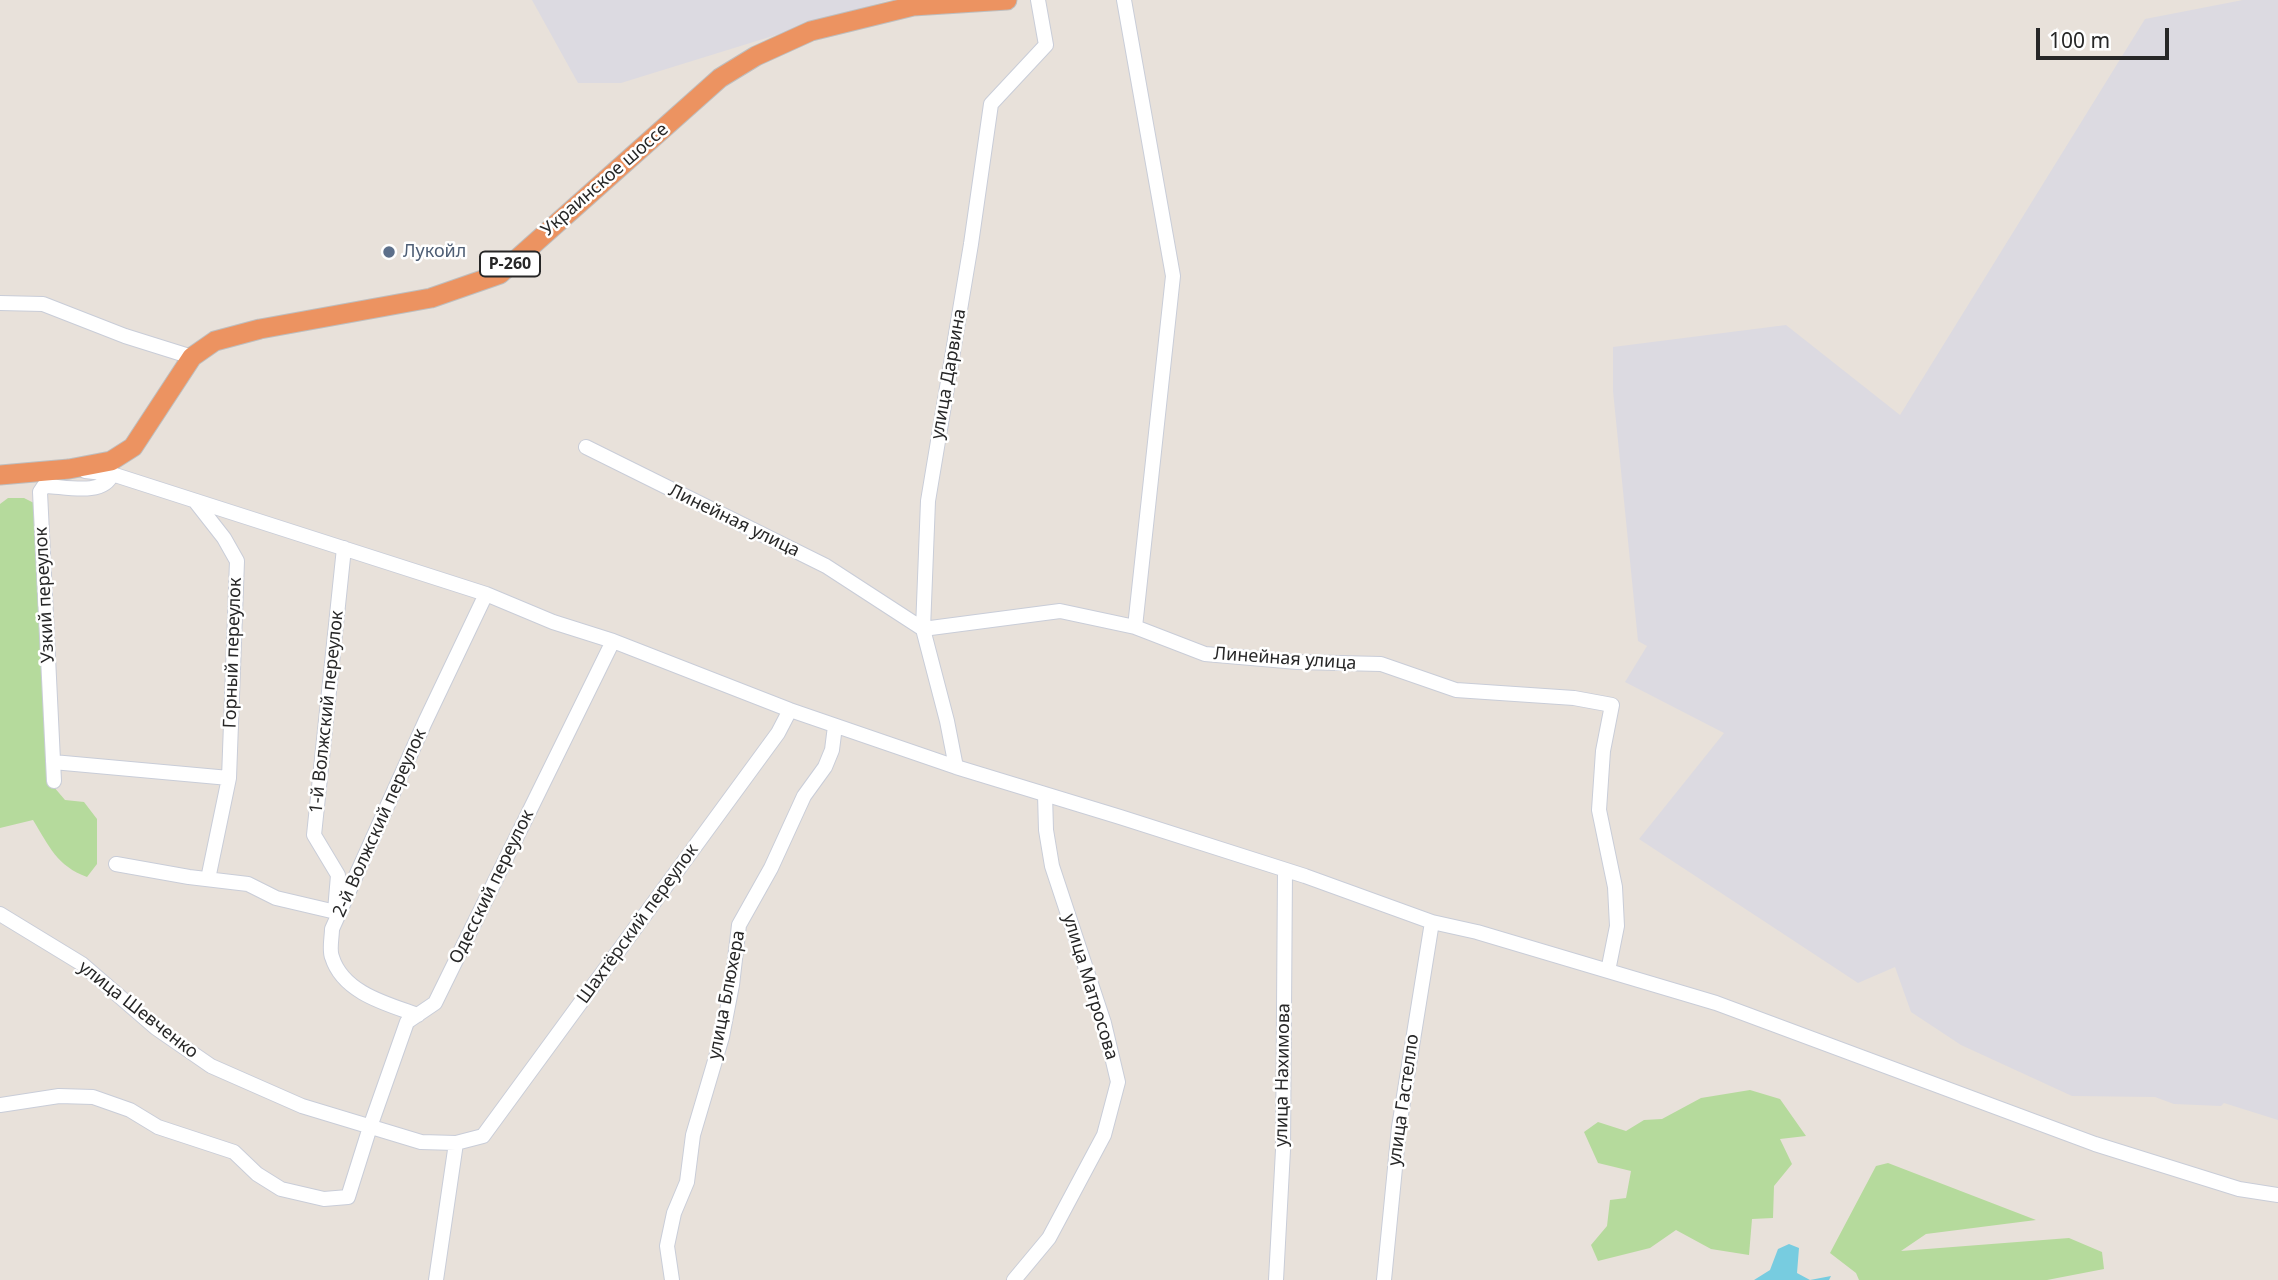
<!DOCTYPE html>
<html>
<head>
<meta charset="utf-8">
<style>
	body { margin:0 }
	#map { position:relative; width:2278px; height:1280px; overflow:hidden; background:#e8e1da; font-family:"Noto Sans",sans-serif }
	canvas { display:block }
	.scale { position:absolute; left:2036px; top:28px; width:133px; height:32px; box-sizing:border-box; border:4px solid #272727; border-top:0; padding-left:9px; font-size:21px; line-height:24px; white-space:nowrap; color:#272727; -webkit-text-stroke:5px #fff; paint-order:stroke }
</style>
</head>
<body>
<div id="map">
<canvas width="2278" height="1280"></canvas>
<div class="scale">100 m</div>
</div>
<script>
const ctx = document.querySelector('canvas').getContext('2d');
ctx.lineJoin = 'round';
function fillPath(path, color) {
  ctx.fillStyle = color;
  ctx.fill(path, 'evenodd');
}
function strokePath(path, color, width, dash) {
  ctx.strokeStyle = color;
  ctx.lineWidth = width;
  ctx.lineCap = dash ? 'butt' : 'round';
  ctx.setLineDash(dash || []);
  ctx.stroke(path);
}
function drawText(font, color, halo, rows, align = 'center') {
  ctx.font = font + ' "Noto Sans",sans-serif';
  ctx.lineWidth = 5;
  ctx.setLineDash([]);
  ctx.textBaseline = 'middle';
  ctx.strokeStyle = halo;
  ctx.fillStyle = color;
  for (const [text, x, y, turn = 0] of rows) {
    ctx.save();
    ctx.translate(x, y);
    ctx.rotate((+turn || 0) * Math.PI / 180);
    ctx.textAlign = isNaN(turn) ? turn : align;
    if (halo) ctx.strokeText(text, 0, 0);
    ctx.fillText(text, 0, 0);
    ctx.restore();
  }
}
fillPath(new Path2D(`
	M532 0H889L621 83H578Z
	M2243 0H2278V1120L2224 1103 2221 1106 2174 1104 2155 1097 2072 1096 1961 1045 1911 1012 1895 967 1858 983 1639 839 1724 733 1625 682 1647 646 1638 641 1613 391V347L1786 325 1900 415 2145 19Z`), '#dcdae1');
fillPath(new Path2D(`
	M8 498H24L34 503 48 780 65 800 84 802 97 819V864L87 877C57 866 49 846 33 820L0 828V504Z
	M1750 1090 1780 1099 1806 1136 1780 1139 1792 1164 1774 1186 1773 1218 1752 1219 1749 1255 1711 1249 1676 1230 1650 1248 1598 1261 1591 1245 1607 1226 1610 1200 1626 1198 1631 1171 1598 1163 1584 1132 1598 1122 1626 1131 1644 1120 1662 1119 1701 1098Z
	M1888 1163 2036 1220 1926 1234 1901 1251 2069 1238 2102 1252 2104 1269 2047 1280H1859L1856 1273 1830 1253 1876 1166Z`), '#b5da9c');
fillPath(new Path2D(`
	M1789 1244 1799 1248 1797 1273 1810 1280 1831 1276 1829 1280H1754L1770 1270 1778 1249Z`), '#77cce0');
const minor = new Path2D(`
	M1124 0 1173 276 1135 627
	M0 303 43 304 125 336 192 357
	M586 447 826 566 923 629 1060 611 1135 627 1205 654 1297 662 1381 664 1456 690 1574 698 1612 705 1603 751 1599 810 1615 887 1617 926 1608 971
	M85 471 112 474 486 594 553 622 613 641 790 710 956 767 1120 817 1305 876 1432 922 1477 932 1716 1003 2095 1144 2239 1189 2278 1195
	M195 501 224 538 237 561 229 778 208 879
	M53 762 229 778
	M956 767 947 721 923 629 928 501 971 244 991 104 1046 45 1038 0
	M54 781 40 492 44 486H47C67 487 104 496 112 474
	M116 864 189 877 248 884 276 898 340 913
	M335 911 338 875 314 835 344 548
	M0 914 82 964 156 1028 211 1066 302 1106 421 1142 456 1143 483 1136 778 733 790 710
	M418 1015C387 1004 343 993 332 957 329 950 332 937 332 929L425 722 486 594
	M0 1105 59 1096 93 1097 130 1110 158 1127 234 1152 257 1174 281 1189 324 1199 348 1197 370 1127 407 1022 435 1003 613 641
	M436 1280 456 1143
	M672 1280 667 1246 674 1213 687 1182 693 1135 722 1037 732 985 739 925 771 868 804 796 825 767 832 750 835 726
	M1014 1280 1049 1238 1104 1135 1118 1082 1104 1023 1052 866 1046 830 1045 794
	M1276 1280 1283 1150 1285 870
	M1384 1280 1399 1127 1432 922`);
const highway = new Path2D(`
	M0 475 69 469 111 461 133 447 192 357 215 341 260 329 431 298 500 274 720 78 756 56 811 31 913 6 1007 0`);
strokePath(minor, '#c9cdd8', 16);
strokePath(highway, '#bebebe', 21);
strokePath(minor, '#fff', 14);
strokePath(highway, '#ec9361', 19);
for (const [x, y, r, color] of [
	[389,252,7,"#5c6f8a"]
]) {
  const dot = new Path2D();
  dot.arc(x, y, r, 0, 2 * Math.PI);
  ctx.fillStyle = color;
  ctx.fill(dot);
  strokePath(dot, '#fff', 2.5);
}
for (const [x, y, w] of [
	[510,264,60]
]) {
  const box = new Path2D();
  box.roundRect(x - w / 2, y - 12.5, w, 25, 5);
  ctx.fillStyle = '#fff';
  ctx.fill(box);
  strokePath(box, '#272727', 2);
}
drawText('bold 16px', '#272727', null, [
	["Р-260",510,264]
]);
drawText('18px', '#272727', '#fff', [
	["Украинское шоссе",605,180,-41],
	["улица Дарвина",949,374,-80],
	["Линейная улица",734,521,26],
	["Узкий переулок",45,595,-93],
	["Горный переулок",233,653,-88],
	["Линейная улица",1285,659,4],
	["1-й Волжский переулок",327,712,-84],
	["2-й Волжский переулок",380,823,-66],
	["Одесский переулок",492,887,-64],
	["Шахтёрский переулок",638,924,-54],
	["улица Матросова",1090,987,73],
	["улица Блюхера",727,995,-79],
	["улица Шевченко",138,1010,38],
	["улица Нахимова",1283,1075,-89],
	["улица Гастелло",1404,1100,-82]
]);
drawText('18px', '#4e5e75', '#fff', [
	["Лукойл",403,252]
], 'left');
</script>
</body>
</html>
